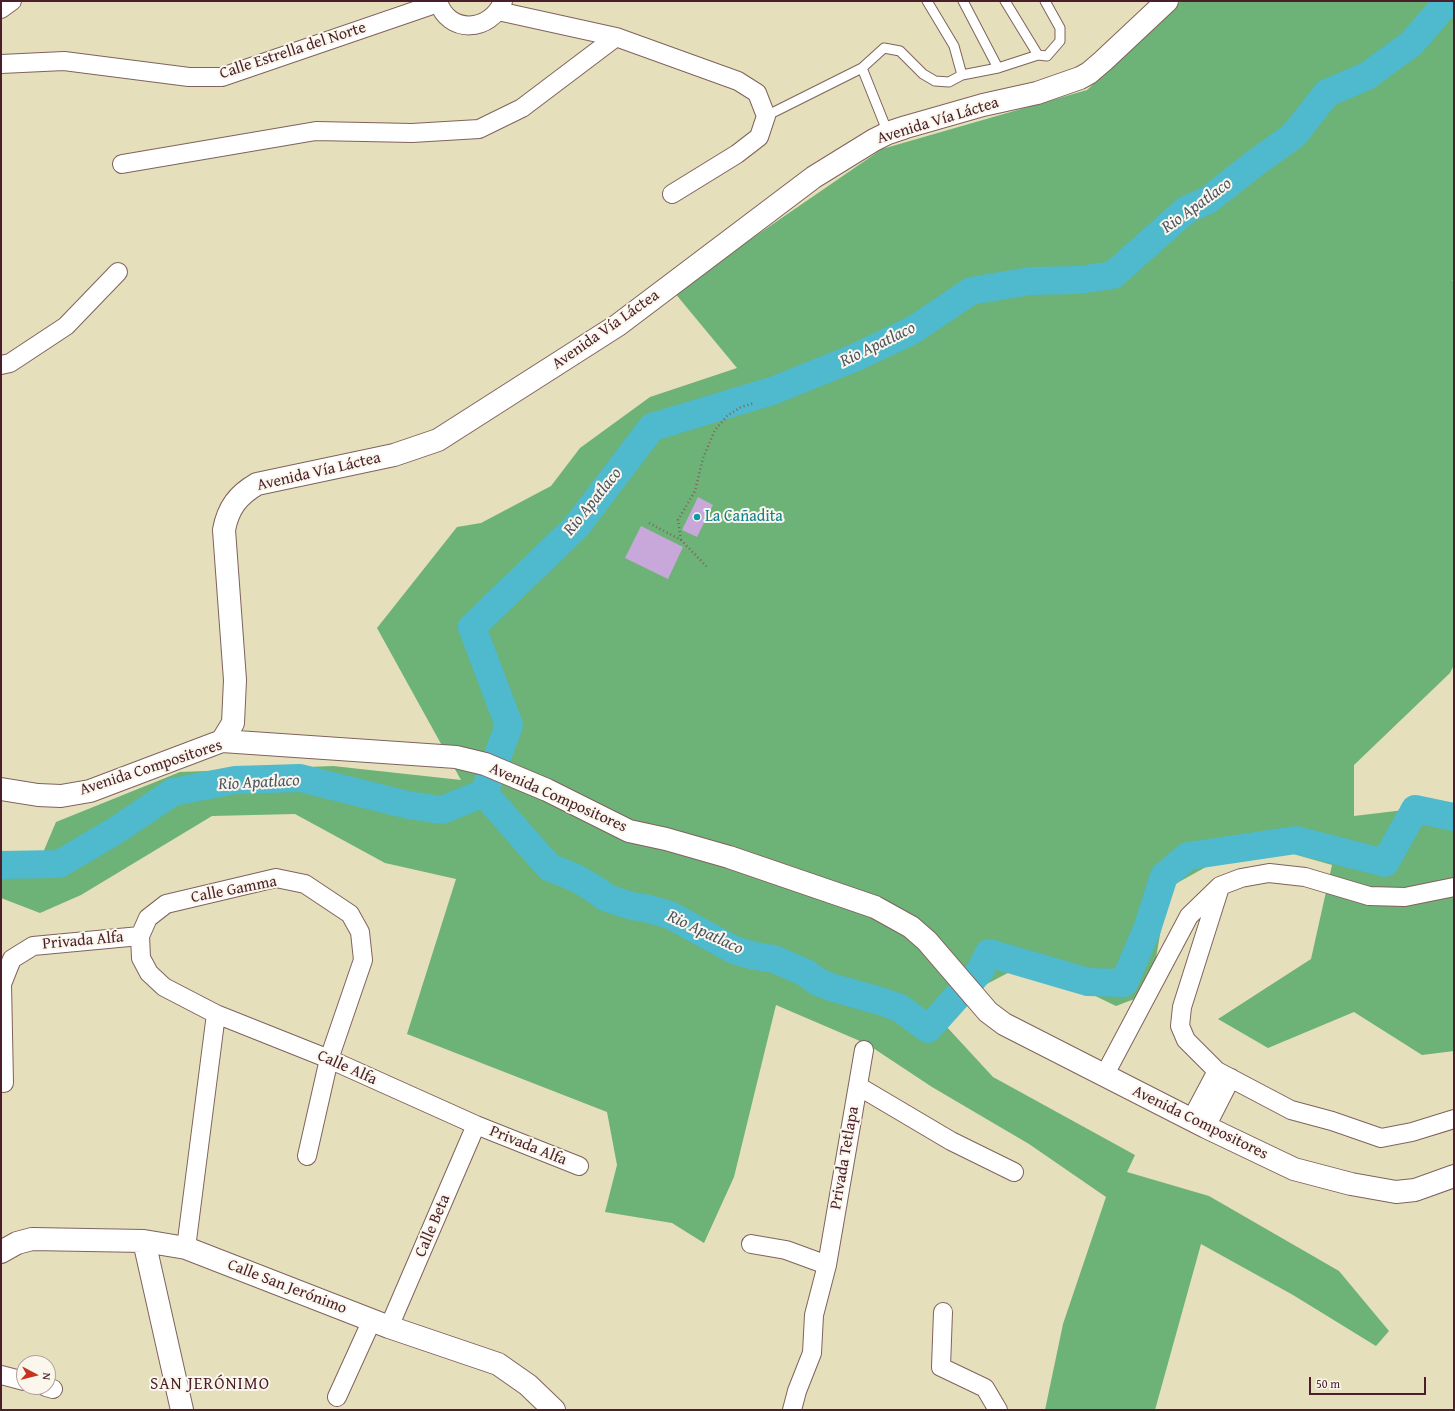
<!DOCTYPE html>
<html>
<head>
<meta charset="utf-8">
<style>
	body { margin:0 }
	#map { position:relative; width:1455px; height:1411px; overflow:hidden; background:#e5dfbb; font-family:"Gentium Book Plus",serif }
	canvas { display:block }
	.frame { position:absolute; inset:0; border:2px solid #4a1f2b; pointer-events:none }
	.north { position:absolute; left:16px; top:1355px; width:40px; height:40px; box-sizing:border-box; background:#fbf7ec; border:1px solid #b4a19f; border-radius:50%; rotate:97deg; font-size:11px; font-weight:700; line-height:16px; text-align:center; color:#4a1f2b }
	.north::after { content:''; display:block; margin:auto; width:14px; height:18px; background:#c8321e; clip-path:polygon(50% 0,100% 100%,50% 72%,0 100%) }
	.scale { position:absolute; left:1309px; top:1377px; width:117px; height:18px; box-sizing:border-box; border:2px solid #4a1f2b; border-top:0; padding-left:5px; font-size:12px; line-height:14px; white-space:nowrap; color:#4a1f2b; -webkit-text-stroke:3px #fbf7ec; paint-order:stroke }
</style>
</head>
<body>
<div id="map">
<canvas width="1455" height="1411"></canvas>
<div class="frame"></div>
<div class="north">N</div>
<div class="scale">50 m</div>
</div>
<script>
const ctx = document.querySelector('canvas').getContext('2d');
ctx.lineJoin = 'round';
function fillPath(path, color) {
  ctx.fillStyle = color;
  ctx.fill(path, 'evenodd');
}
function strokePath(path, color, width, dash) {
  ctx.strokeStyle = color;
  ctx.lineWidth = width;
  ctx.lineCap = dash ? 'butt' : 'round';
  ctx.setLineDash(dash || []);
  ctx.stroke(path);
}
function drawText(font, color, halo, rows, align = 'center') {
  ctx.font = font + ' "Gentium Book Plus",serif';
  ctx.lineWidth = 4;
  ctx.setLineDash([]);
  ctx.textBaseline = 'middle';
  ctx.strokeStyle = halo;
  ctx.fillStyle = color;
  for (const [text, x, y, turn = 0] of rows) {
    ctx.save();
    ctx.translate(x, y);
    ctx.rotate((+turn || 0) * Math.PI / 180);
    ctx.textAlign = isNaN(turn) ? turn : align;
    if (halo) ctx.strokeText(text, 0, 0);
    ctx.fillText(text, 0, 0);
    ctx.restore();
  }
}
fillPath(new Path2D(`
	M1181 1H1454V278L1452 281 1454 280V665L1450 673 1354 765V816L1454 804V1051L1422 1055 1354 1012 1268 1048 1218 1019 1311 959 1332 865 1251 842 1168 888 1150 993 1116 1006 1027 963 933 1012 993 1077 1135 1155 1127 1172 1209 1196 1339 1271 1389 1331 1376 1346 1293 1295 1201 1244 1155 1410H1045L1063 1324 1106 1197 1029 1144 932 1087 867 1044 776 1005 734 1177 704 1243 672 1223 605 1212 617 1165 607 1112 407 1034 456 879 385 863 295 814 212 816 81 895 40 913 1 898V853L42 855 56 822 180 772 333 766 461 780 377 628 457 527 481 523 551 486 580 448 650 397 737 368 674 292 882 149 1087 90Z`), '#6db277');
strokePath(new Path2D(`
	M484 793 549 867 576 878 593 888 607 898 632 906 645 908 670 915 734 950 755 956 774 959 806 973 818 982 834 988 880 1001 900 1008 928 1029 980 971 989 953 1088 982 1124 983 1147 929 1164 876 1188 856 1296 840 1385 863 1415 809 1454 817
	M1 865 59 864 115 831 173 792 235 780 300 778 408 805 442 810 484 793 509 725 472 627 576 527 652 427 772 391 854 358 913 330 971 291 1030 281 1078 280 1113 275 1186 210 1208 200 1254 164 1294 135 1327 93 1367 76 1412 43 1448 1`), '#4fb9cd', 28);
fillPath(new Path2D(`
	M698 497 713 505 697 537 682 530Z
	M641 526 683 547 668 579 625 558Z`), '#c8a8da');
const service = new Path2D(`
	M927 1 954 46 962 75
	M963 1 998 68
	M1005 1 1038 55
	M862 68 888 133
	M766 116 862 68 884 48 900 51 923 74 935 81 949 82 962 75 998 68 1038 55 1047 56 1060 41V28L1045 1`);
const minor = new Path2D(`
	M438 1C448 35 491 32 503 1
	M1 9 12 1
	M498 11 616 37 738 81 757 93 766 116 759 137 737 154 672 194
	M1 64 64 61 189 77H222L438 3
	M122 164 316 131 412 133 479 129 522 108 616 37
	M1 365 10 363 66 326 118 272
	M1220 887 1182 1007 1180 1026 1186 1040 1217 1071 1291 1110 1332 1121 1381 1138 1412 1132 1454 1119
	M1104 1076 1189 916 1220 886 1241 878 1269 873 1305 877 1369 896 1405 897 1454 887
	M4 1083 2 984 12 959 33 946 140 936
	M858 1086 951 1141 1014 1172
	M1191 1120 1217 1071
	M1206 1127 1231 1078
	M307 1156 329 1059 363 960 360 932 350 914 305 884 276 878 166 904 148 918 140 936 141 958 149 973 164 987 216 1014 329 1059 476 1125 579 1166
	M751 1244 786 1250 827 1265
	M186 1248 216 1014
	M943 1312 941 1367 985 1388 998 1410
	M389 1327 476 1125
	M1 1375 24 1381
	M46 1387 53 1389
	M337 1397 372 1320
	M792 1410 797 1391 812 1353 814 1315 827 1265 864 1050`);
const tertiary = new Path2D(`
	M222 741 233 723 235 680 224 530C228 508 238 495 257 484L394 455 438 440 618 325 814 177 874 140 888 133 906 127 983 105 1037 93 1080 78 1089 73 1103 61 1167 1
	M1 789 38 795 61 796 90 791 222 741 456 757 485 764 504 772 547 790 629 831 666 839 729 857 875 907 911 927 927 941 988 1012 1004 1024 1206 1127 1294 1169 1351 1184 1396 1192 1415 1190 1454 1176
	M144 1241 182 1410
	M1 1252 17 1243 32 1239 144 1241 186 1248 389 1327 498 1364 528 1385 554 1410`);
strokePath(service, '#80625d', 11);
strokePath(minor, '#80625d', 20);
strokePath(tertiary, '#80625d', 24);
strokePath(new Path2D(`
	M649 523 681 540 708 568
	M681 540 678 520 695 491 703 458 715 430 727 416 741 407 755 403`), '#80625d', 2.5, [1, 3]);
strokePath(service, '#fff', 9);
strokePath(minor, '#fff', 18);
strokePath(tertiary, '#fff', 22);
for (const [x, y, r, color] of [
	[697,517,4,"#0f9aa8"]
]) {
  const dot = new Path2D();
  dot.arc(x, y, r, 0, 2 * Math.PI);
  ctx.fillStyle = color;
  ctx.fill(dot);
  strokePath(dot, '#fbf7ec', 1.5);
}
drawText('16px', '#4a1f2b', '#fbf7ec', [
	["Calle Estrella del Norte",293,51,-18],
	["Avenida Vía Láctea",938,121,-17],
	["Avenida Vía Láctea",606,330,-35],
	["Avenida Vía Láctea",319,472,-13],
	["Avenida Compositores",151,768,-18],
	["Avenida Compositores",558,798,24],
	["Calle Gamma",234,890,-11],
	["Privada Alfa",83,941,-5],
	["Calle Alfa",347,1068,24],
	["Avenida Compositores",1200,1123,26],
	["Privada Alfa",528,1146,22],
	["Privada Tetlapa",845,1158,-80],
	["Calle Beta",433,1226,-67],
	["Calle San Jerónimo",287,1287,21]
]);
drawText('16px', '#0d838f', '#fbf7ec', [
	["La Cañadita",705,517]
], 'left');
drawText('italic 17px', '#4c5564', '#fbf7ec', [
	["Rio Apatlaco",1197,206,-36],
	["Rio Apatlaco",878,345,-26],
	["Rio Apatlaco",593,502,-51],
	["Rio Apatlaco",259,783,-3],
	["Rio Apatlaco",705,933,25]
]);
ctx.letterSpacing = '1px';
drawText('17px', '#4a1f2b', '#fbf7ec', [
	["SAN JERÓNIMO",210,1385]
]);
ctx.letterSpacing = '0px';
</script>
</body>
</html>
